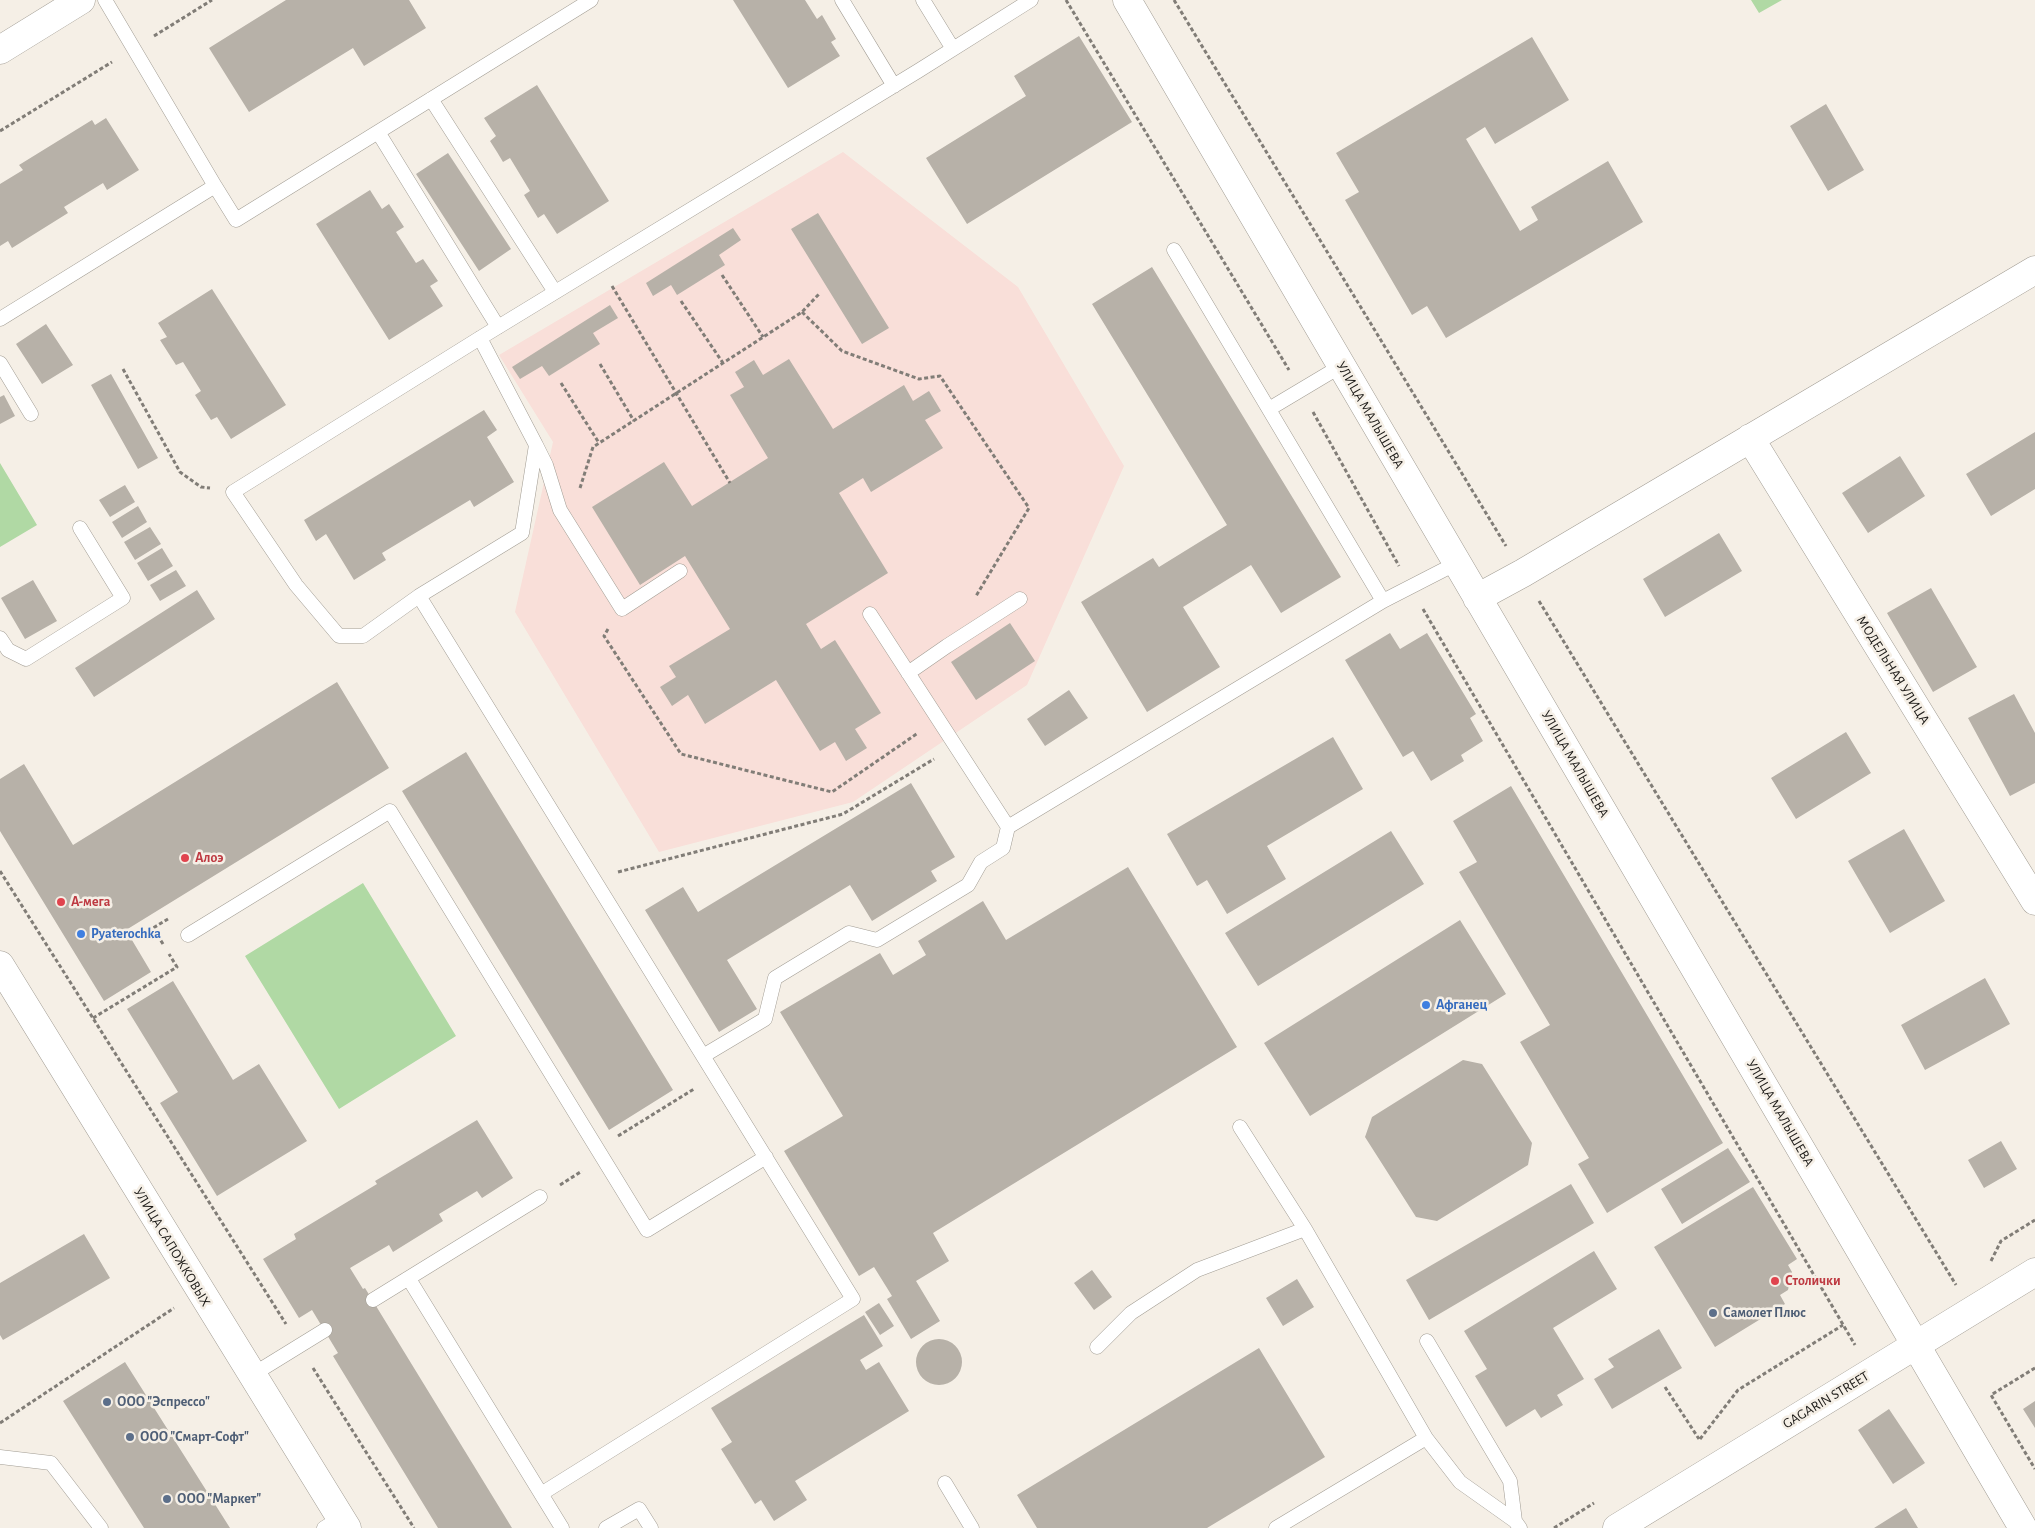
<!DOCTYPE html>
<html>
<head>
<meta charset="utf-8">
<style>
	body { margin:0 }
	canvas { display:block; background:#f5efe6 }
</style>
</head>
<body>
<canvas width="2035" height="1528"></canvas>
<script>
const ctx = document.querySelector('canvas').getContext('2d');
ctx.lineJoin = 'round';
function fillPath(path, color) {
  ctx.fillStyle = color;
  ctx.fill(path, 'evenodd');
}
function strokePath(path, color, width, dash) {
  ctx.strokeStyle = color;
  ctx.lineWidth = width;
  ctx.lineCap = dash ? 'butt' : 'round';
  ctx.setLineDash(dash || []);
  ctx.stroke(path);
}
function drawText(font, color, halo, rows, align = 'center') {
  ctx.font = font + ' "Alegreya Sans",sans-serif';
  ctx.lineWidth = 5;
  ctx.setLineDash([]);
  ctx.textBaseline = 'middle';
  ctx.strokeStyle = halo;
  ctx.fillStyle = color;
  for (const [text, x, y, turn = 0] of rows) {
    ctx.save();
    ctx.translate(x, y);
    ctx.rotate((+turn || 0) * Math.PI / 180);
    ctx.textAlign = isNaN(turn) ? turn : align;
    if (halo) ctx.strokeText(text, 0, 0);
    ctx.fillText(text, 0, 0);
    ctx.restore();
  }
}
fillPath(new Path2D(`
	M843 152 1018 287 1124 466 1027 685 853 802 659 852 515 612 553 442 499 355Z`), '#f9dfd9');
fillPath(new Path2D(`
	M1751 0H1782L1759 13Z
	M0 463 37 525 0 547Z
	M363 883 456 1036 339 1109 245 956Z`), '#b0d9a4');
fillPath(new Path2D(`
	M286 0H409L426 28 364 66 353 48 249 112 209 48Z
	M733 0H805L817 19 822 15 836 39 831 42 840 56 788 88Z
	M1079 36 1132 122 967 224 926 158 1026 96 1014 76Z
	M1532 37 1569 100 1495 144 1485 127 1466 139 1520 231 1538 220 1531 207 1608 161 1643 222 1446 338 1427 306 1412 315 1345 200 1359 192 1336 153Z
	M537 85 609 201 557 234 544 214 538 218 524 195 530 191 510 158 503 162 497 152 490 141 496 136 484 118Z
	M1826 104 1864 170 1828 191 1790 126Z
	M106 118 139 170 107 190 103 183 64 207 68 213 12 248 8 241 0 246V184L23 170 19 165 92 120 95 125Z
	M448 153 511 249 479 271 416 174Z
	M370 190 382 209 389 204 404 227 396 232 416 263 423 259 438 281 430 286 443 306 389 340 316 224Z
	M818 213 889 328 862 344 791 229Z
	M733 228 741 240 719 255 725 265 677 295 671 285 653 296 646 283Z
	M1152 267 1341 577 1281 613 1251 565 1183 607 1220 667 1147 712 1081 602 1153 558 1159 567 1227 525 1092 304Z
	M212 289 286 405 231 439 217 417 211 420 195 395 201 391 183 362 176 365 160 340 167 337 158 323Z
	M610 305 618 318 593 333 600 344 549 376 542 366 520 379 512 367Z
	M46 324 73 365 42 384 16 344Z
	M789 359 833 429 904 385 913 401 929 391 941 411 925 420 943 448 871 492 863 478 839 493 888 573 806 624 821 649 835 640 881 713 855 729 867 748 846 761 835 742 820 751 776 680 705 724 688 695 672 706 660 687 676 677 669 666 730 629 685 556 640 585 592 507 664 462 692 506 768 458 730 395 744 387 735 372 754 360 763 375Z
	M111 374 158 458 138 469 91 385Z
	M4 395 15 416 0 424V397Z
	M484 410 497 430 487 437 514 482 474 507 470 500 382 553 386 560 354 580 326 534 316 541 304 520Z
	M2035 432V489L1991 516 1966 474Z
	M1900 456 1925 496 1868 533 1842 493Z
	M125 485 135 502 110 517 99 500Z
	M138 506 147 522 122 538 112 522Z
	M150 527 161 544 135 560 124 542Z
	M1719 533 1742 571 1665 617 1643 579Z
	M162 548 173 566 148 581 137 563Z
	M176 570 186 586 160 601 150 585Z
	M33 580 57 621 25 639 1 598Z
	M1931 588 1977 667 1933 692 1887 613Z
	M197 590 215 619 94 697 75 668Z
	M1010 623 1035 661 976 700 951 662Z
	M1390 633 1400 649 1427 633 1476 714 1470 718 1483 741 1461 755 1464 761 1431 781 1413 751 1403 757 1345 660Z
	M337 682 389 768 126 930 151 972 104 1001 0 831V779L24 764 73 845Z
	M1069 690 1088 718 1045 746 1027 719Z
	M2014 694 2035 733V783L2010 796 1968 718Z
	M1846 732 1871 773 1796 819 1771 778Z
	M1333 737 1363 789 1267 846 1286 879 1227 914 1207 880 1197 886 1167 834Z
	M466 752 673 1090 609 1130 402 791Z
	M911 783 955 857 931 871 937 881 872 921 850 885 727 960 757 1009 719 1032 645 910 683 887 698 912Z
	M1511 786 1723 1143 1607 1213 1578 1164 1589 1158 1520 1042 1550 1025 1459 872 1477 862 1453 821Z
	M1904 829 1945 901 1890 933 1848 861Z
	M1391 831 1424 884 1258 986 1225 933Z
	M1128 867 1237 1047 933 1233 949 1261 916 1281 940 1321 911 1339 887 1299 892 1296 874 1267 859 1276 784 1151 843 1116 780 1012 880 953 893 975 926 955 918 941 983 901 1006 940Z
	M1460 920 1506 994 1310 1116 1264 1043Z
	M1985 978 2010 1024 1925 1070 1901 1025Z
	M173 981 233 1080 259 1064 307 1141 217 1196 160 1103 178 1092 127 1009Z
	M1463 1060 1482 1064 1532 1143 1528 1165 1437 1221 1416 1217 1365 1137 1372 1117Z
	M477 1120 513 1178 482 1198 477 1191 439 1214 443 1221 393 1252 389 1245 350 1268 363 1289 365 1288 512 1528H438L333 1356 338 1353 312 1310 299 1318 263 1259 296 1239 294 1234 377 1184 375 1181Z
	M2001 1141 2017 1169 1984 1188 1968 1160Z
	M1728 1148 1750 1182 1682 1224 1661 1189Z
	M1571 1184 1594 1223 1429 1320 1406 1280Z
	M1753 1187 1797 1259 1788 1265 1792 1272 1788 1290 1780 1295 1785 1304 1715 1347 1654 1247Z
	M84 1234 110 1278 3 1340 0 1335V1283Z
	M1594 1251 1617 1289 1553 1328 1584 1379 1557 1395 1563 1405 1541 1418 1535 1409 1506 1427 1475 1376 1487 1369 1464 1331Z
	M1092 1270 1112 1297 1094 1310 1074 1283Z
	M1297 1279 1314 1307 1283 1326 1266 1298Z
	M879 1303 894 1326 880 1335 865 1312Z
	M864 1315 883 1346 860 1360 866 1370 879 1362 909 1411 795 1481 807 1500 774 1521 761 1500 755 1504 721 1449 732 1442 711 1408Z
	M1659 1329 1682 1368 1612 1409 1594 1379 1614 1367 1608 1359Z
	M916 1362a23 23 0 1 1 46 0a23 23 0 1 1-46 0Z
	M1259 1348 1325 1457 1207 1528H1037L1017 1495Z
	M125 1362 230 1528H144L63 1401Z
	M2035 1401V1428L2023 1409Z
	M1889 1409 1925 1463 1893 1484 1858 1430Z
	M1906 1508 1918 1528H1874Z`), '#b7b1a8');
const service = new Path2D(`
	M105 0 215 186
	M842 0 894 86
	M923 0 953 49
	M431 99 555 292
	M378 132 498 327
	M1174 250 1383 601
	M0 319 215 186 236 220 591 0
	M0 363 31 414
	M1269 409 1341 366
	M536 445 546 465 560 510 622 609 680 571
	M419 596 522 533 536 445 480 338
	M870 614 1008 827 1383 601 1457 563
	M0 638 8 650 26 659 123 598 80 528
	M908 673 947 646 1020 599
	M188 935 390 811 647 1230 766 1157
	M703 1056 765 1019 775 978 849 933 877 940 968 885 981 862 1003 848 1008 827
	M1240 1127 1305 1229
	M409 1279 562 1528
	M373 1300 540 1197
	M1427 1341 1510 1481 1515 1521
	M1097 1347 1131 1313 1197 1270 1305 1229 1426 1438 1460 1482 1515 1521 1520 1528
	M252 1375 325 1330
	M0 1457 51 1463 101 1528
	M945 1483 972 1528
	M541 1494 853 1299 419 596 363 636H339L296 585 233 492 480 338 918 71 1031 0
	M324 1528 340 1518
	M606 1528 639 1509 651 1528
	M1276 1528 1426 1438`);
const minor = new Path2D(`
	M1127 0 2023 1528
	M1750 438 2035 901
	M1477 598 1523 573 2035 270
	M0 965 347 1528`);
const tertiary = new Path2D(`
	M1617 1528 2035 1272`);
const secondary = new Path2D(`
	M0 50 81 0`);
strokePath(service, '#a29d94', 15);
strokePath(minor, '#a29d94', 29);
strokePath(tertiary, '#a29d94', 29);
strokePath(secondary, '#a29d94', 29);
strokePath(new Path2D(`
	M1066 0 1289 370
	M1174 0 1506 546
	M154 36 212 0
	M0 131 112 62
	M722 275 763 337
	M612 286 730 483
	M681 301 723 363
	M802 312 842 351 919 379 940 376 1029 508 976 596
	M600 364 634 421
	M123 369 180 472 201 487 210 488
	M561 383 599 443
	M1313 412 1399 566
	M580 488 593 447 802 312 819 294
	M1539 601 1956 1285
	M1423 609 1855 1345
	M608 629 604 636 681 754 832 792 918 733
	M0 871 286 1324
	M618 872 843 814 934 759
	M163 944 153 928 168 919
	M93 1018 177 967 169 954
	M618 1136 694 1089
	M560 1185 582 1171
	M1991 1261 2001 1241 2035 1220
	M313 1368 414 1528
	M2035 1368 1991 1395 2035 1469
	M1665 1387 1699 1439
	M0 1423 174 1308
	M1700 1439 1738 1390 1843 1325
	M1554 1528 1594 1503`), '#817d77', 3, [4, 2.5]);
strokePath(service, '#fff', 14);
strokePath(minor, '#fff', 28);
strokePath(tertiary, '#fff', 28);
strokePath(secondary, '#fff', 28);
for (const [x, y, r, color] of [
	[185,858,5,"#e0444e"],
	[61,902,5,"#e0444e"],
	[81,934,5,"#3f7fe0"],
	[1426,1005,5,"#3f7fe0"],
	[1775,1281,5,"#e0444e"],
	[1713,1313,5,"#5c6f8a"],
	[107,1402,5,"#5c6f8a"],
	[130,1437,5,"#5c6f8a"],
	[167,1499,5,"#5c6f8a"]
]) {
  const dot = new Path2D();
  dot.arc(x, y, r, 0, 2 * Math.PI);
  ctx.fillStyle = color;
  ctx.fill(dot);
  strokePath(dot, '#f5efe6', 2);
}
drawText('14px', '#1b1916', '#f5efe6', [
	["УЛИЦА МАЛЫШЕВА",1370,415,60],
	["МОДЕЛЬНАЯ УЛИЦА",1893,670,58],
	["УЛИЦА МАЛЫШЕВА",1575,764,60],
	["УЛИЦА МАЛЫШЕВА",1780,1113,60],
	["УЛИЦА САПОЖКОВЫХ",172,1247,59],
	["GAGARIN STREET",1826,1400,-31]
]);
drawText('bold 14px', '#be3a42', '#f5efe6', [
	["Алоэ",195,858],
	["А-мега",71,902],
	["Столички",1785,1281]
], 'left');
drawText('bold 14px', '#366cbe', '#f5efe6', [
	["Pyaterochka",91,934],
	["Афганец",1436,1005]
], 'left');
drawText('bold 14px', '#4e5e75', '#f5efe6', [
	["Самолет Плюс",1723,1313],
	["ООО \"Эспрессо\"",117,1402],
	["ООО \"Смарт-Софт\"",140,1437],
	["ООО \"Маркет\"",177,1499]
], 'left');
</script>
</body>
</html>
